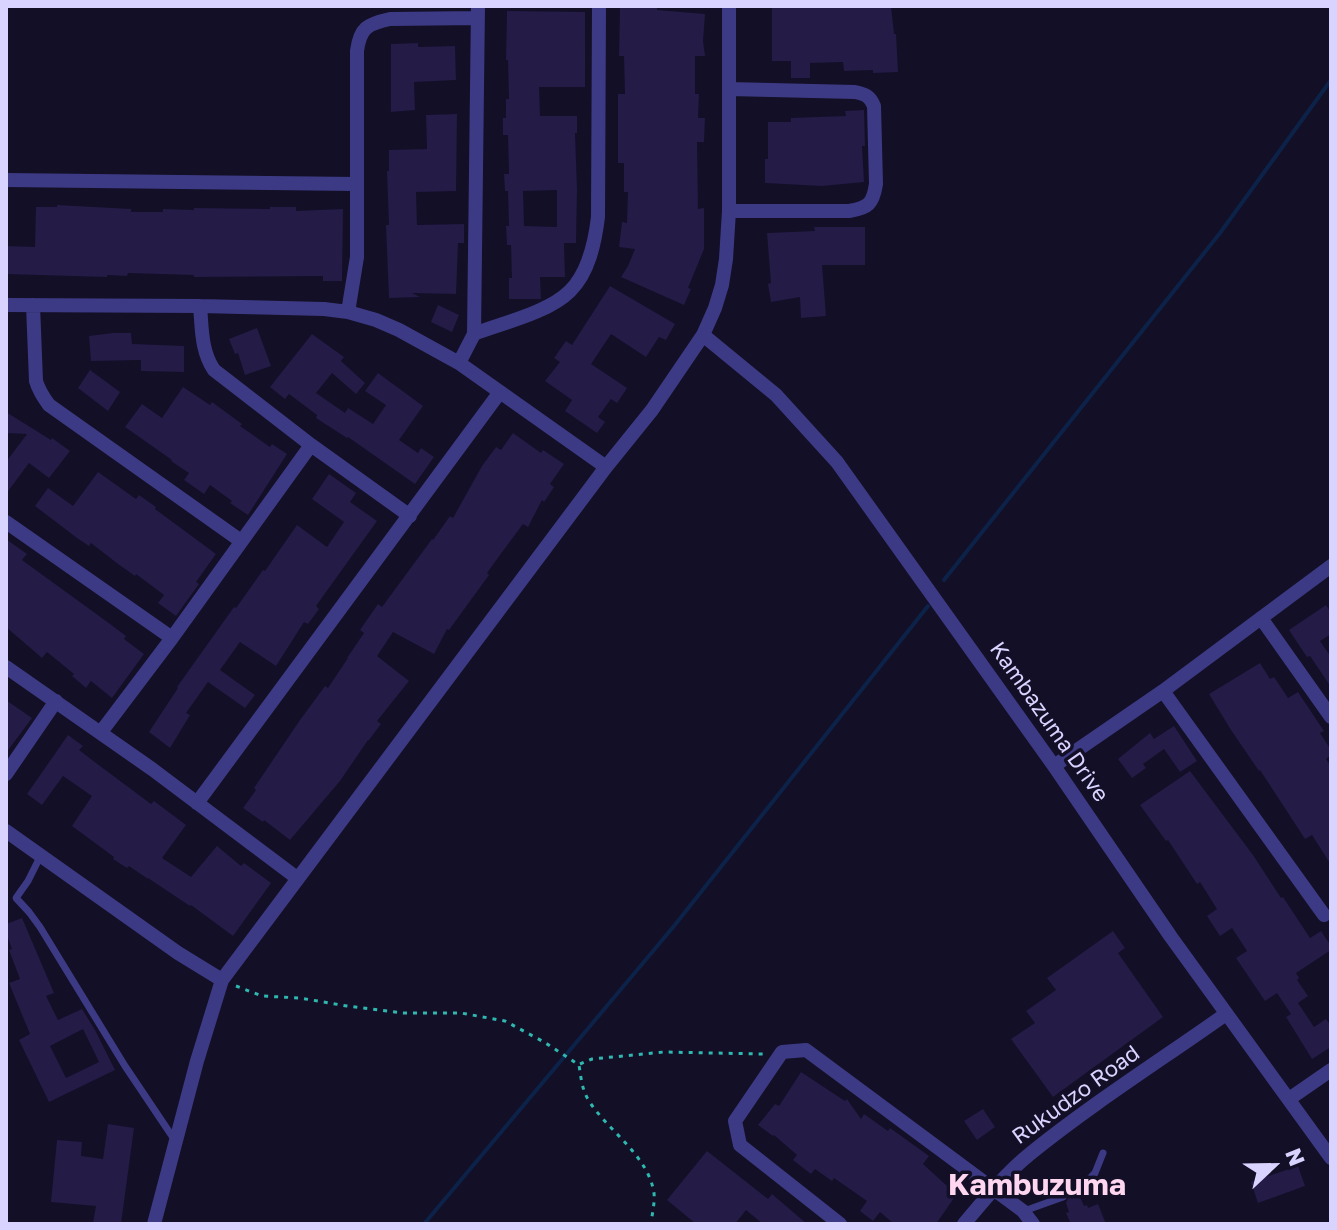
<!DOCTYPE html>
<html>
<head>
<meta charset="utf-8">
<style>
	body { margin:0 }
	#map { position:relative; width:1337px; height:1230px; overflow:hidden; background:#130f26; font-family:"Golos Text",sans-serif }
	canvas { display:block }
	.frame { position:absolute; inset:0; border:8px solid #d9d4ff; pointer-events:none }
	.north { position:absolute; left:1233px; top:1126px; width:80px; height:80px; -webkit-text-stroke:6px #130f26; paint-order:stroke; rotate:68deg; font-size:22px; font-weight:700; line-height:32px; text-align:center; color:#d9d4ff }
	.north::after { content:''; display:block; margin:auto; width:28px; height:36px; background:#d9d4ff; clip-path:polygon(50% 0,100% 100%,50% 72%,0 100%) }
</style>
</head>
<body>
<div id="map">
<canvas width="1337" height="1230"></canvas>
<div class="frame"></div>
<div class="north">N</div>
</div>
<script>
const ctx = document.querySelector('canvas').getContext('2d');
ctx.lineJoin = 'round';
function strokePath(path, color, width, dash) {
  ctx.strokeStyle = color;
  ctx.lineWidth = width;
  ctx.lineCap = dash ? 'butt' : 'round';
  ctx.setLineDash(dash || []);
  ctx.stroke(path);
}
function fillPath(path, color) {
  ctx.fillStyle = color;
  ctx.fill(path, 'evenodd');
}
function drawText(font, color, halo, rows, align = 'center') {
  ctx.font = font + ' "Golos Text",sans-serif';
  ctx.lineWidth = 7;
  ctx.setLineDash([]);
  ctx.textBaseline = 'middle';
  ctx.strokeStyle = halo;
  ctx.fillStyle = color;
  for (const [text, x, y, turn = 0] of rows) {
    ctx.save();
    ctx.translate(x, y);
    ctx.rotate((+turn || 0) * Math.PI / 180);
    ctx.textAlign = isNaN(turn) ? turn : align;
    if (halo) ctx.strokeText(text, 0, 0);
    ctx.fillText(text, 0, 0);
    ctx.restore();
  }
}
strokePath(new Path2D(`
	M944 580 1220 233 1331 80
	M424 1224 674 926 928 606`), '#0c2248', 4);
fillPath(new Path2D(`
	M620 6H657V10L705 14 703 41 705 56H695V94H699L698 118H705L704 142H697L698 209 704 208V249L688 288 691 289 684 305 621 277 628 266 635 249 619 247 622 222 627 223 628 192H624V163H618V94H625L624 56H619Z
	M772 6H891L894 34H896L898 72 873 73V70L844 71 843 62 810 63V78H791V61H772Z
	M507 11 585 12V87H539L540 116H577V133H575L577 189 576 243H564L565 277H540L541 299H509V278H512L511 245H507L506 226H509L508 191H505L504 174H509L508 135H503V118H506V99H509L508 60H506ZM557 190V227L524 226 523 191Z
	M418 43V47L455 46 456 80 414 82 415 110 391 112V44Z
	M864 110 865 146H862L864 182 822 186 765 183V159H768V122H791V118L846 116 845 111Z
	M457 114 456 191 416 192 417 225 464 224V243H458L456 294 412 293 420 297 389 298 386 225H389L387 171H389V150L427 149 426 115Z
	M57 205 131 209V212H163V209L194 210V208L270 209V207H296V211L343 209 342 281H323V276L194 277V275L128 273 127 276 107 275V277L6 274V246L35 247 36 207H57Z
	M814 227H865V265H822L826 316 801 318 800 297 771 302 768 284 771 283 767 233 815 231Z
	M610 286 675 324 666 340 659 337 646 357 611 334 591 364 627 388 617 403 611 399 598 417 605 422 597 433 565 411 572 400 545 381 560 362 554 358 566 341 572 345Z
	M438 305 459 315 452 332 431 322Z
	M257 328 271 366 245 375 238 353 235 354 229 339Z
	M113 333H131L132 344 184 346V372L141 371V360L91 361 89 336Z
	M312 334 344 357 341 361 365 383 356 394 332 373 316 393 345 413 348 408 373 424 386 405 365 391 378 373 423 406 399 440 418 453 421 448 434 457 415 484 348 437 347 438 316 418 317 415 289 394 285 399 270 387Z
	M90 370 120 392 108 411 78 388Z
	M183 387 210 405 212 402 242 424 240 426 270 447 272 444 287 454 248 515 230 503 232 501 210 485 204 494 184 480 189 473 171 461 172 460 125 427 142 404 162 418Z
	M6 412 51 440 52 438 70 451 49 478 29 463 6 494V462L27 434 6 433Z
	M513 433 541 453 543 450 564 464 550 484 554 487 544 502 542 500 528 527 523 524 500 555 487 573 489 575 449 630 447 629 434 654 393 632 377 656 409 681 377 721 381 724 369 740H368L340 781 290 840 264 820 263 822 243 808 256 790 254 788 300 720 325 686 328 688 348 658H347L364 633 360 630 378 604 382 607 432 539 433 540 450 516 453 518 482 466 496 447 501 450Z
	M98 472 136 499 139 495 156 507 155 509 216 554 196 582 199 584 176 616 158 603 164 595 136 574 135 576 118 564 91 543 89 546 77 538 35 506 48 488 73 506Z
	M329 474 356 493 350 502 377 521 316 606 319 609 308 624 304 622 276 666 240 642 220 670 255 695 245 708 208 682 186 713 190 715 170 748 149 732 178 688 177 687 234 607 236 608 263 570 265 571 297 525 327 547 344 522 312 499Z
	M6 539 27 554 22 560 106 621 126 636 124 639 144 654 112 698 91 681 86 688 72 676 74 674 47 652 42 658 6 627Z
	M1326 605 1331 613V634L1320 641 1331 657V687L1310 656 1307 657 1289 630Z
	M1260 663 1270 679 1274 677 1288 698 1298 692 1324 731 1320 733 1331 750V755L1326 759 1331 767V865L1312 835 1305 839 1260 770 1259 771 1231 730 1209 694Z
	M6 700 32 718 6 753Z
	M1174 726 1197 761 1180 772 1164 749 1143 764 1146 768 1132 778 1118 759 1150 733 1154 739Z
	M68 735 83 746 79 750 96 763 151 804 154 801 186 825 162 858 191 877 217 846 241 866 244 863 271 883 233 936 191 905 190 906 148 878V879L129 866 127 868 113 859 114 857 72 826 92 796 63 776 42 805 27 794Z
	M1190 771 1253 855 1281 898 1283 897 1310 938 1321 931 1331 946V950L1296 973 1299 978 1297 980 1308 996 1298 1003 1314 1027 1326 1019 1331 1026V1047L1312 1059 1286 1017 1291 1014 1277 993 1265 1001 1236 958 1247 951 1232 928 1220 936 1207 916 1217 909 1200 882 1197 884 1168 840 1166 841 1140 805Z
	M22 918 54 993 46 996 58 1020 82 1009 95 1030 115 1070 49 1102 19 1040 30 1034 9 983 20 979 9 950 12 949 6 933V924ZM83 1029 99 1062 66 1078 50 1046Z
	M1113 931 1125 948 1118 953 1163 1017 1053 1097 1011 1039 1035 1023 1026 1011 1056 990 1047 978Z
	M801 1072 845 1101 847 1099 861 1119 864 1114 888 1131 890 1128 929 1156 923 1164 946 1185 954 1179 963 1185 936 1224H894L880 1212 873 1221 860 1211 867 1201 834 1178 832 1181 815 1169 811 1174 793 1160 797 1155 774 1135 773 1136 758 1125 775 1104 779 1106Z
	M983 1109 995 1127 977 1140 964 1121Z
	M108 1124 134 1128 121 1224 93 1223 96 1206 51 1202 57 1140 82 1142 81 1156 103 1159Z
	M707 1151 768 1199 772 1194 807 1224H763L746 1210 735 1224H696L667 1200Z
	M1298 1166 1305 1186 1258 1203 1251 1182Z
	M1075 1184 1072 1190 1073 1195 1080 1197 1084 1206 1087 1205 1088 1208 1098 1204 1106 1224H1071L1066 1213 1069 1212 1066 1203 1069 1196 1067 1192 1060 1190Z`), '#241b47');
strokePath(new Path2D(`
	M236 986 262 996 300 998 347 1006 403 1013H461L505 1021 544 1042 579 1065C581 1078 582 1090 589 1101 609 1132 648 1155 654 1193 655 1203 652 1214 651 1224
	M580 1064 592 1059 664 1052 763 1054`), '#2fb8b0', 3, [4, 6]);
strokePath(new Path2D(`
	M41 855 28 881 16 898 29 912 40 927 125 1066 174 1139
	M1078 1191 1095 1173 1103 1153
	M1024 1211 1063 1197`), '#3d3a85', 7);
strokePath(new Path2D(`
	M729 89 855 92C865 94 870 96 874 106L876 184C873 204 868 208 849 211H729
	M6 180 356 184
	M6 305 200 306 324 309 348 312 376 320 399 330 459 363 606 467
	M33 305 36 381C39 391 43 397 49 405L241 541
	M200 306C202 328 201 351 214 370L311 445 410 516
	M348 312 357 257V51C360 28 367 24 390 19L477 18
	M474 334C502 323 548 313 570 291 589 272 595 242 598 217L599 6
	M703 335 776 395 837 462 1054 766 1171 937 1331 1158
	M459 363 474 334 478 6
	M6 522 172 638
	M1261 618 1331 717
	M6 667 152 769 297 878
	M1163 691 1324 915
	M101 732 172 638 311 445
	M1054 766 1163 691 1331 566
	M6 774 56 701
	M197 803 500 392
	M6 831 178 953 222 980
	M1289 1099 1331 1070
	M154 1224 197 1061 222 980 606 467 652 410 703 335 715 308 722 285 726 259 729 211V6
	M840 1224 740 1145 735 1121 782 1052 806 1050 1023 1211 1033 1224
	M964 1224C985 1199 1006 1173 1031 1153 1093 1103 1161 1060 1226 1014`), '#3d3a85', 14);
drawText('22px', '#d9d4ff', '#130f26', [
	["Kambazuma Drive",1049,722,55],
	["Rukudzo Road",1076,1095,-36]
]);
drawText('bold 30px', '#ffd6f0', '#130f26', [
	["Kambuzuma",1037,1185]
]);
</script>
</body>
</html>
